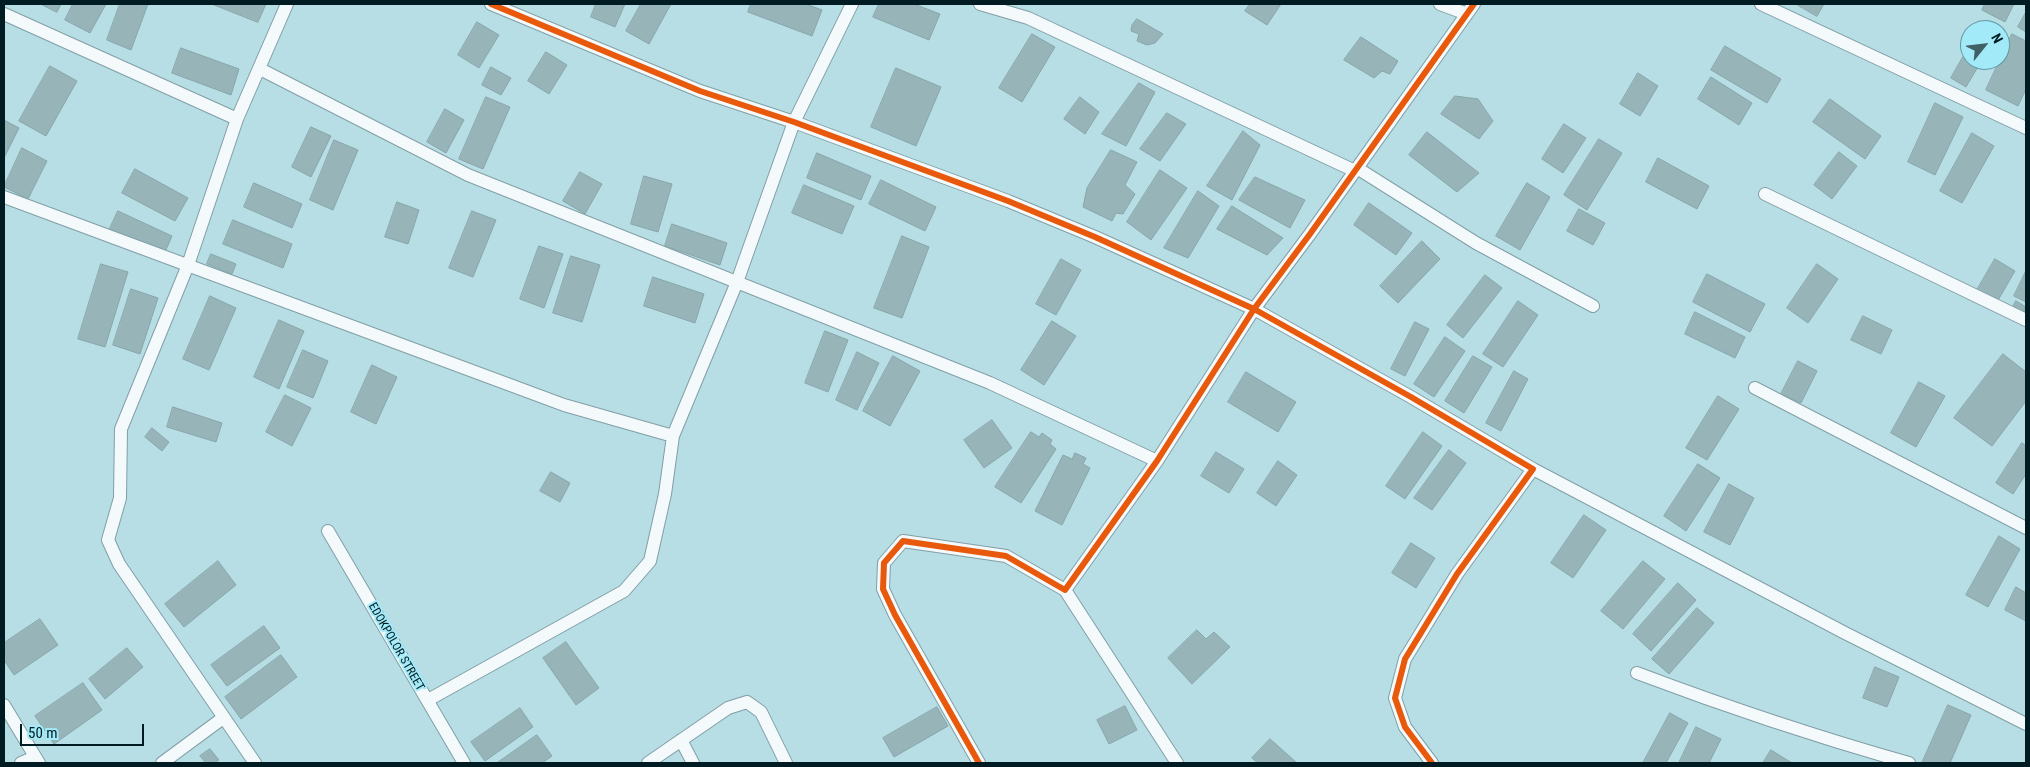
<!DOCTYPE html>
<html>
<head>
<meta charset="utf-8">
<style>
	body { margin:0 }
	#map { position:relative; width:2030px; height:767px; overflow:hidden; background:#b7dde5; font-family:"Roboto Condensed",sans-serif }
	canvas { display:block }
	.frame { position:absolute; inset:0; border:5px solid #001c22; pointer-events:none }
	.north { position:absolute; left:1960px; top:20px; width:50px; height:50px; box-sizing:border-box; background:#a3eaf9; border:1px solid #6298a3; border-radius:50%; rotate:61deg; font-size:14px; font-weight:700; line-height:20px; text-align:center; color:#001c22 }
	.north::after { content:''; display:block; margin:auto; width:18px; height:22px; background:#406066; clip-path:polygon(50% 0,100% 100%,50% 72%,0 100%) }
	.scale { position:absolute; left:20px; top:724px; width:124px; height:22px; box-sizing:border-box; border:2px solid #001c22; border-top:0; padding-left:6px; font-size:15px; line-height:18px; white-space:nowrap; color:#001c22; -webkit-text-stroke:4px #a3eaf9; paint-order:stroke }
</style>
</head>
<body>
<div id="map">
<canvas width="2030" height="767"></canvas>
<div class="frame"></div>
<div class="north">N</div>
<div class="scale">50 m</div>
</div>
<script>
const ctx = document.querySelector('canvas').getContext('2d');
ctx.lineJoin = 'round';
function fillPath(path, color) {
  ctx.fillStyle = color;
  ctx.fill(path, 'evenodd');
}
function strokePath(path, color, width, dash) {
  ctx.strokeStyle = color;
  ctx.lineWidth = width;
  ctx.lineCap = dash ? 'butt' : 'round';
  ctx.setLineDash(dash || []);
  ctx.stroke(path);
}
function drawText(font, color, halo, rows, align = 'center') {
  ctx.font = font + ' "Roboto Condensed",sans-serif';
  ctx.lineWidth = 4;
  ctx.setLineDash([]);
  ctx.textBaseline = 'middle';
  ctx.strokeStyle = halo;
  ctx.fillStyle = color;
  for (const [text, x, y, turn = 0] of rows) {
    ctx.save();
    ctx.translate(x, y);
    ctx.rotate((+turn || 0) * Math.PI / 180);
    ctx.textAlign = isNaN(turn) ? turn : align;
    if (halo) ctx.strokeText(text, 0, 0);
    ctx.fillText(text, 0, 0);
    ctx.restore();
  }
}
const building = new Path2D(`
	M41 4H61L57 12Z
	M73 4H106L90 33 65 20Z
	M120 4H148L131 50 107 40Z
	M212 4H266L258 22Z
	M596 4H625L615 27 591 17Z
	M641 4H671L649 44 626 31Z
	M751 4H806L822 10 812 36 748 12Z
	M879 4H914L940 14 929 40 873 17Z
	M1250 4H1281L1267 25 1245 11Z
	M1796 4H1824L1817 16Z
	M1985 4H2014L2005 22 1982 10Z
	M2026 12V32L2018 27Z
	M1137 19 1163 34 1155 43 1147 45 1137 41 1139 34 1131 31 1132 25Z
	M477 22 499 35 479 68 458 55Z
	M1032 34 1055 47 1022 102 999 88Z
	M2012 34 2026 41V89L2018 106 1986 90Z
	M1361 37 1398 61 1390 74 1382 71 1374 78 1344 60Z
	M1725 46 1781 79 1767 103 1711 70Z
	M181 48 239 69 231 95 172 73Z
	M546 52 567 65 549 94 528 81Z
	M1963 57 1979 65 1966 87 1951 78Z
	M50 66 77 81 46 136 19 121Z
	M491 67 511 78 501 95 482 85Z
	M896 68 941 87 916 146 871 127Z
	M1638 73 1658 86 1640 116 1620 104Z
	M1711 77 1752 103 1739 125 1698 99Z
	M1139 83 1155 92 1126 146 1102 134Z
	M1455 96 1478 99 1493 121 1479 139 1441 114Z
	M486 97 510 107 483 169 459 159Z
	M1080 97 1099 112 1085 134 1064 119Z
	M1830 99 1881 136 1865 159 1813 122Z
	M1935 103 1963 117 1935 175 1908 162Z
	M445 109 464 120 446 153 427 142Z
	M1167 113 1186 124 1160 161 1140 149Z
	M4 120 19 128 4 158Z
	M1564 124 1586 138 1563 173 1542 159Z
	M311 127 331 136 311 177 292 167Z
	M1243 131 1260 145 1232 200 1207 186Z
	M1427 132 1479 173 1457 192 1409 155Z
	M1972 133 1994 146 1962 203 1940 191Z
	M1599 139 1622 153 1587 210 1564 195Z
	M334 140 358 150 333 210 310 200Z
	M22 148 47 161 28 199 4 187Z
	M1111 150 1137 162 1125 185 1135 194 1123 214 1116 213 1112 221 1083 207 1087 188Z
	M1839 152 1857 166 1832 199 1814 185Z
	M817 153 871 176 861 200 807 178Z
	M1658 158 1709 186 1697 209 1646 182Z
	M135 169 188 198 175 221 122 193Z
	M1160 170 1187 188 1151 240 1127 222Z
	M580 172 602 184 585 214 563 201Z
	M644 176 672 184 658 232 631 224Z
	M1255 177 1305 200 1290 228 1239 200Z
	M881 180 936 207 925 231 869 204Z
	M254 183 302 204 292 228 244 207Z
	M1527 183 1550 197 1520 250 1496 236Z
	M804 185 854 206 842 234 792 213Z
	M1198 191 1219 206 1188 258 1164 248Z
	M397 202 419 210 408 244 385 237Z
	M1369 203 1412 233 1396 255 1354 225Z
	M1232 206 1283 238 1267 255 1217 229Z
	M1579 209 1605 223 1593 245 1567 231Z
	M118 211 172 236 162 259 107 235Z
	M472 211 496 220 473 277 449 268Z
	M233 220 292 244 283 268 223 244Z
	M672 224 727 243 720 265 665 246Z
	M902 236 929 247 902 318 874 308Z
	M1422 241 1440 259 1398 303 1380 286Z
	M539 246 563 254 544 308 520 299Z
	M211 254 236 264 232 274 207 264Z
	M571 256 600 265 582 322 553 313Z
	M1061 259 1081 270 1056 315 1036 304Z
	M1995 259 2015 271 1997 302 1977 290Z
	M101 264 128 272 105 347 78 339Z
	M1817 264 1838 279 1808 323 1787 308Z
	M2026 271V302L2014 296Z
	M1707 274 1765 304 1750 332 1693 302Z
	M1485 275 1502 288 1463 338 1447 325Z
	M653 277 704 294 695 323 644 306Z
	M131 289 158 298 140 354 113 345Z
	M210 296 236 308 209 370 183 359Z
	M1518 301 1538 315 1503 367 1483 354Z
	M2016 301 2026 307 2023 315 2012 309Z
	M1695 312 1745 337 1735 358 1685 334Z
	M1863 316 1892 330 1881 354 1851 340Z
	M279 320 304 331 279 389 254 377Z
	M1052 321 1076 336 1044 385 1021 370Z
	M1415 322 1429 329 1405 376 1391 369Z
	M825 331 848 340 828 392 805 383Z
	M1445 337 1465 351 1434 397 1414 384Z
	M303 350 328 361 313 398 287 387Z
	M857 352 879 363 857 410 836 400Z
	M2003 354 2026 372V401L1992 446 1954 418Z
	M893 356 920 371 890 426 863 411Z
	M1473 356 1492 367 1464 413 1445 401Z
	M1798 361 1817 371 1801 403 1781 394Z
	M372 365 397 377 376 424 351 412Z
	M1514 371 1528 379 1501 431 1486 423Z
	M1246 372 1296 402 1278 432 1228 402Z
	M1919 382 1945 396 1916 447 1891 433Z
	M285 395 311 408 292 446 266 432Z
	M1718 396 1739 409 1707 460 1686 448Z
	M173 407 222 423 216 442 167 427Z
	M992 420 1012 448 984 468 964 440Z
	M152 428 169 442 162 451 145 437Z
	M1031 432 1039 437 1042 433 1052 440 1050 444 1056 449 1021 503 995 487Z
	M1423 432 1442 446 1405 499 1386 486Z
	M2022 443 2026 446V474L2013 494 1996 483Z
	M1449 450 1466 463 1432 510 1414 498Z
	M1216 452 1244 469 1229 493 1201 476Z
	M1075 453 1086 458 1083 464 1090 468 1062 525 1035 511 1063 455 1072 459Z
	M1278 461 1297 475 1276 506 1257 493Z
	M1698 464 1720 478 1686 531 1664 516Z
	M551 472 570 483 560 502 540 491Z
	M1729 484 1754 498 1730 545 1704 532Z
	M1584 515 1606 530 1573 578 1551 563Z
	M1999 536 2020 549 1988 607 1966 595Z
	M1411 543 1435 558 1416 588 1392 573Z
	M218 561 236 585 184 627 165 604Z
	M1643 561 1665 579 1623 629 1601 611Z
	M1678 583 1696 600 1651 651 1633 634Z
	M2016 587 2026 593V621L2005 610Z
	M1697 608 1714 623 1669 674 1652 659Z
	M40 619 58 645 14 675 4 660V643Z
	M264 626 280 648 227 686 211 665Z
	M1197 630 1206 639 1214 632 1230 647 1192 684 1168 658Z
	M566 642 599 688 576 705 543 658Z
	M127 648 143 667 105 699 89 679Z
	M281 655 297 677 241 719 225 697Z
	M1875 667 1899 677 1887 707 1863 698Z
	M83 683 102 710 54 744 35 716Z
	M1948 705 1971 715 1950 763H1922Z
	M1125 706 1137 730 1109 744 1097 720Z
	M937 707 948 726 894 757 883 738Z
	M520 708 533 727 485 761 471 742Z
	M1670 713 1688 723 1666 763H1643Z
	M1696 727 1721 739 1709 763H1679Z
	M537 735 552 756 542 763H497Z
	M1270 739 1297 763H1258L1252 758Z
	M210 749 219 760 214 763H206L200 756Z
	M1771 750 1792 763H1763Z`);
fillPath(building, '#97b5b9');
strokePath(building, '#87a6aa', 1);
const street = new Path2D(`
	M491 4 700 91 794 122 1008 201 1095 237 1254 309 1411 397 1533 469 1457 574 1405 659 1395 698 1405 727 1432 763
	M980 4 1028 18 1355 171
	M1440 4 1467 14
	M1761 4 2026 128
	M4 14 237 119
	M260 69 468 175 990 383 1157 461
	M1357 168 1476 243 1593 306
	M1765 194 2026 320
	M4 197 564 405 673 436
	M1755 388 2026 528
	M1533 469 1845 633 2026 724
	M328 531 464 763
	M1065 590 1177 763
	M1637 673C1727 707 1817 737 1909 763
	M428 700 624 591 650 561 665 494 673 436 737 282 794 122 852 4
	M4 705 39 763
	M681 740 693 763
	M21 763 35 757
	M162 763 223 718
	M255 763 119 564 108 540 120 498 121 429 188 265 237 119 287 4
	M648 763 728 708 747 702 761 712 786 763
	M979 763 895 615 883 589 884 563 903 541 1006 556 1065 590 1157 461 1254 309 1310 234 1474 4`);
strokePath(street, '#819fa6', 14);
strokePath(street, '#f4fafb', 12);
strokePath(new Path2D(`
	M491 4 700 91 794 122 1008 201 1095 237 1254 309 1411 397 1533 469 1457 574 1405 659 1395 698 1405 727 1432 763
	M979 763 895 615 883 589 884 563 903 541 1006 556 1065 590 1157 461 1254 309 1310 234 1474 4`), '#e8590c', 6);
drawText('12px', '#001c22', '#a3eaf9', [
	["EDOKPOLOR STREET",396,647,60]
]);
</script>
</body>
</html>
